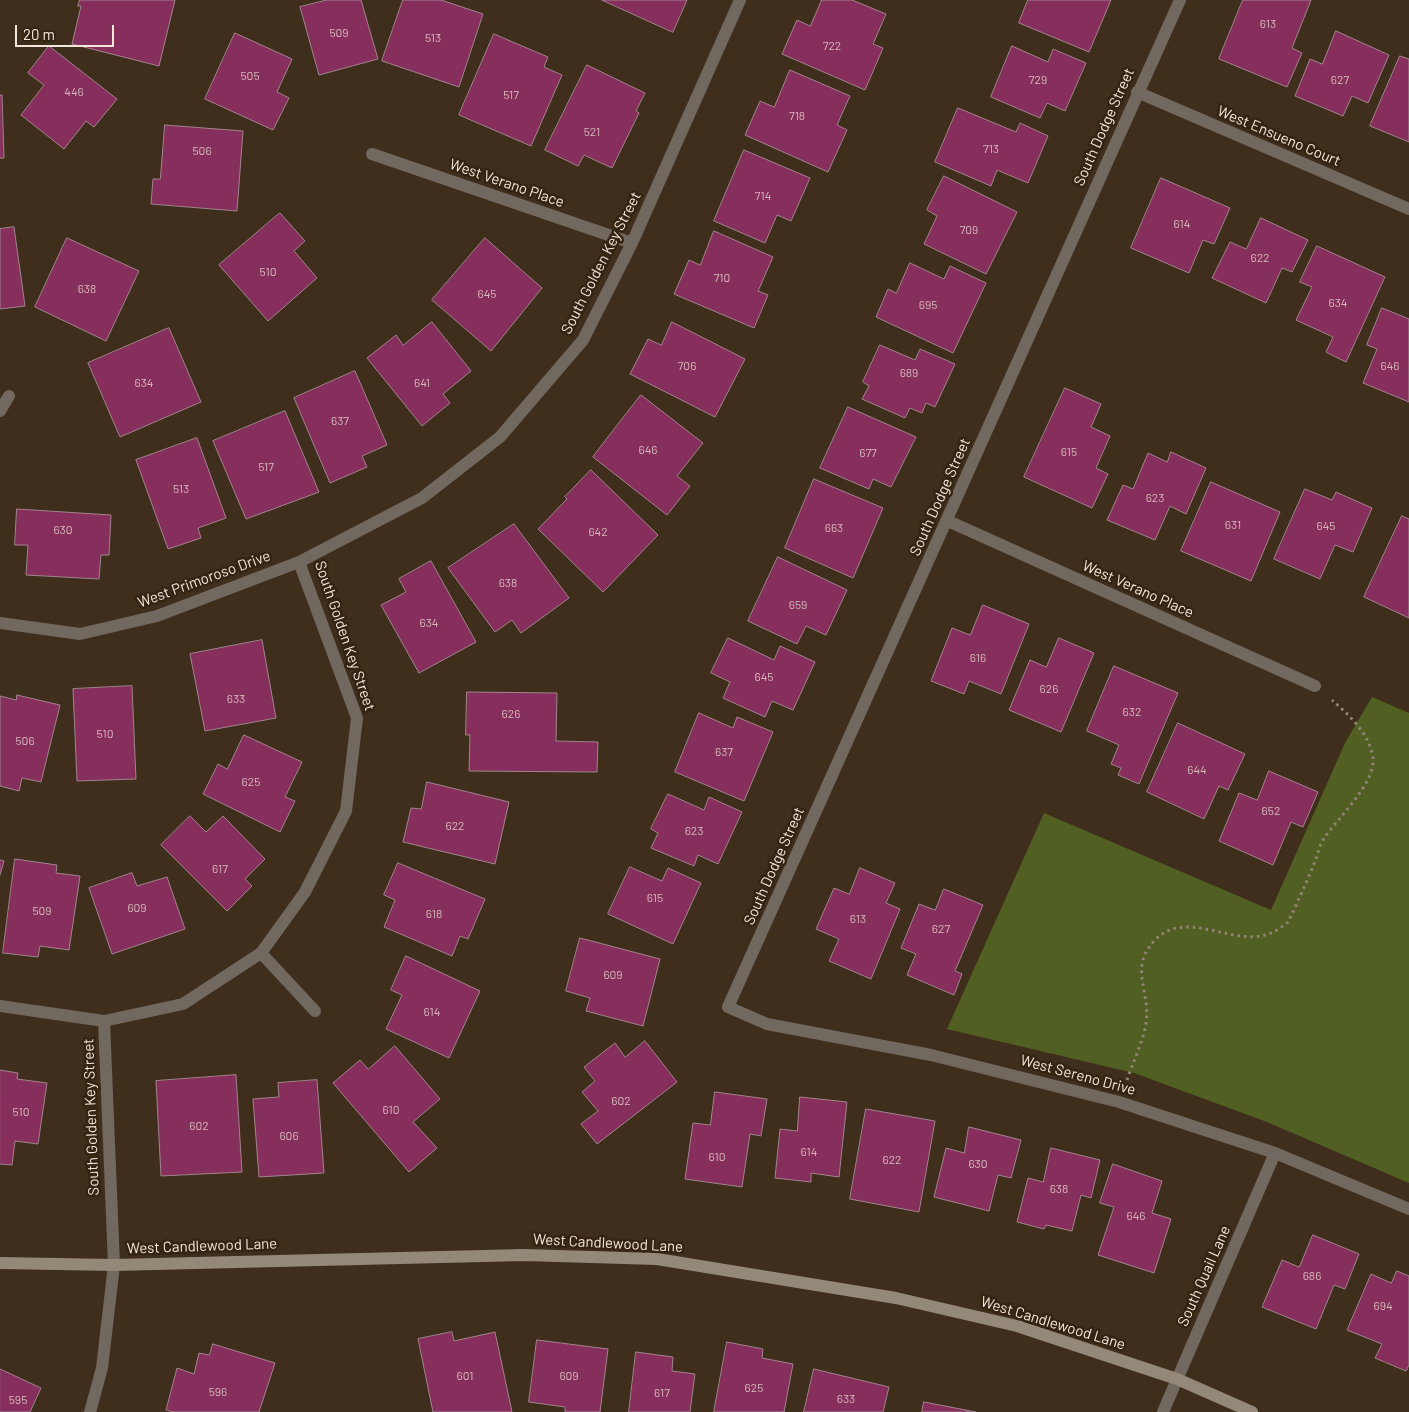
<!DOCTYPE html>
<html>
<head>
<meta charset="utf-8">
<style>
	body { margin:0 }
	#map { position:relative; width:1409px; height:1412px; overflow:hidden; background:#3f2e1b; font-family:Barlow,sans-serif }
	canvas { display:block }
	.scale { position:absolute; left:15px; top:25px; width:99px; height:22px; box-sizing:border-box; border:2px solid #f2e7db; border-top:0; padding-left:6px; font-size:15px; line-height:18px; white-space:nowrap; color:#f2e7db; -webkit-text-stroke:4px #342411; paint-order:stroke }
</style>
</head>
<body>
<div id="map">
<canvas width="1409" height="1412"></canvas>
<div class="scale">20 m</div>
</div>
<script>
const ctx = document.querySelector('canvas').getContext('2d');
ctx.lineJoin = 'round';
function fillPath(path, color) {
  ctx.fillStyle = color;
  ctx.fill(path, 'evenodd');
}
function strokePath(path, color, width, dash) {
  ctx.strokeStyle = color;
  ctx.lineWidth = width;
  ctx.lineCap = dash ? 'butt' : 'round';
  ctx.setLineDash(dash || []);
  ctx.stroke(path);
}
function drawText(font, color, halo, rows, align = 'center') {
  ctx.font = font + ' Barlow,sans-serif';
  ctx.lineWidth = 5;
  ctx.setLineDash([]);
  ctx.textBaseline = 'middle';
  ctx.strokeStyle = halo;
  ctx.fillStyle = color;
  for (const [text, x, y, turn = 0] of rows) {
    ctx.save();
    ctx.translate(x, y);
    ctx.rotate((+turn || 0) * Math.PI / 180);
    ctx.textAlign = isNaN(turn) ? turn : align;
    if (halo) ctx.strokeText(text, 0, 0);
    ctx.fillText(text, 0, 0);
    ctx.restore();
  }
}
fillPath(new Path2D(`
	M1372 697 1409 713V1183L1267 1122 1134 1073 947 1029 1044 813 1271 910 1345 743Z`), '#515f22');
const building = new Path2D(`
	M80 0H175L159 66 72 44 81 6H78Z
	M327 0H361L378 59 319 75 300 7Z
	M403 0H441L483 14 459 87 382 61Z
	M602 0H687L673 32Z
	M822 0H852L886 14 873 44 883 48 865 90 782 54 797 20 810 26Z
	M1028 0H1111L1089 52 1019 23Z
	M1243 0H1311L1292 48 1302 53 1287 87 1219 59Z
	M1336 31 1389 55 1368 103 1352 96 1343 116 1295 96 1310 59 1322 64Z
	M235 33 292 59 277 92 289 98 273 130 205 99Z
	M494 34 548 57 544 67 562 75 531 146 459 115Z
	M49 46 117 99 94 127 86 121 64 149 21 115 44 85 28 73Z
	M1012 46 1048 62 1053 49 1086 63 1065 111 1047 103 1040 118 991 97Z
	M1400 56 1409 59V142L1370 126Z
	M587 65 645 93 636 111 639 113 612 168 584 155 578 166 545 150Z
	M790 70 850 96 837 125 847 130 828 172 745 135 760 101 774 107Z
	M0 95H2L4 158H0Z
	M958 108 1016 132 1020 123 1048 136 1028 183 997 170 991 186 935 162Z
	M165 125 243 131 237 211 151 204 153 179H160Z
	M744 150 810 178 791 221 777 215 765 243 714 221Z
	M944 176 1017 212 986 274 924 244 937 216 927 210Z
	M1161 178 1230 208 1214 244 1203 240 1189 273 1131 248Z
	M280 213 305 241 294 251 317 278 268 321 219 265Z
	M1261 218 1308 240 1292 272 1282 268 1266 303 1212 278 1230 242 1246 249Z
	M14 227 25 306 0 309V229Z
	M714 231 773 257 758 291 768 295 754 328 674 294 689 260 700 265Z
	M67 238 139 271 106 341 35 307Z
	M485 238 542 288 491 351 432 300Z
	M1317 246 1385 277 1346 362 1326 352 1333 337 1296 320 1312 287 1300 282Z
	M910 263 944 279 950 266 986 283 953 353 876 317 888 289 896 293Z
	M1382 308 1409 319V402L1363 383 1377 349 1367 345Z
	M432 322 471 371 443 394 450 403 422 426 367 358 396 335 403 345Z
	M672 322 745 359 715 417 630 374 648 339 661 345Z
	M169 328 201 402 120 437 88 363Z
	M880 345 915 360 920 349 955 364 935 407 926 403 922 413 910 408 905 418 862 399 869 386 863 382Z
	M355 371 387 445 362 456 367 467 330 483 294 398Z
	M1065 388 1101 404 1091 427 1110 436 1096 468 1108 474 1092 508 1024 477Z
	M641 395 703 443 677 476 690 486 667 515 593 457Z
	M848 407 916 437 891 487 873 479 869 489 820 468Z
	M285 411 319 492 246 519 213 441Z
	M197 438 226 518 198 528 201 538 168 549 136 460Z
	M1171 452 1206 468 1186 514 1170 506 1155 540 1107 520 1123 485 1133 489 1148 453 1167 462Z
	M591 470 658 535 603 592 538 529 567 499 565 497Z
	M814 479 883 508 853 578 785 548Z
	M1211 482 1280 512 1251 581 1181 551Z
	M1305 489 1332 500 1336 492 1372 508 1353 552 1335 545 1320 579 1274 559Z
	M17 509 111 515 109 555H101L99 579 26 575 28 545H15Z
	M1402 516 1409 519V618L1364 597Z
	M514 524 569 598 521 633 512 620 495 632 448 568Z
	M778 557 847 590 826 635 806 626 797 644 748 621Z
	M431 561 476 642 419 673 381 605 406 592 399 579Z
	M983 605 1029 624 1001 694 969 681 964 694 931 681 952 628 970 635Z
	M728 638 774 660 780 646 815 662 793 710 772 701 765 717 723 698 730 682 711 673Z
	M1059 638 1094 653 1061 732 1009 710 1030 660 1046 667Z
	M262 640 276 718 205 731 190 654Z
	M1114 666 1178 693 1139 784 1118 775 1121 768 1111 764 1119 745 1087 731Z
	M132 686 136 779 77 781 73 689Z
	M467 692 557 693 556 741 598 742 597 772 469 771 470 735H466Z
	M17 695 60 705 41 782 22 778 19 791 0 786V696L16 700Z
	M699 713 733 728 737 717 773 732 744 801 675 772Z
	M1178 723 1245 754 1228 790 1219 786 1204 819 1147 792Z
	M244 735 302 762 285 797 295 801 280 832 203 794 218 764 227 769Z
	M1269 771 1318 792 1303 827 1291 822 1273 865 1219 841 1239 793 1257 800Z
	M427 782 509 802 495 864 403 842 411 808 421 809Z
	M668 794 704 810 709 797 742 812 718 864 698 855 694 866 651 848 658 833 651 829Z
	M190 816 206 832 223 816 265 859 245 879 252 886 227 911 161 845Z
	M15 859 57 865 56 873 80 876 69 950 40 946 38 957 3 953Z
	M0 860 4 861 0 875Z
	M398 863 485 899 468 939 460 936 452 956 384 927 395 900 384 895Z
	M630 867 662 881 668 868 701 883 673 944 608 914Z
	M860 868 895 883 886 903 900 909 871 979 829 961 839 939 816 929 834 888 849 894Z
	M132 873 137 886 167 877 185 929 112 954 89 888Z
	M944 889 983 905 955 971 962 974 954 995 907 975 916 954 901 948 919 904 935 910Z
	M580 938 660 959 643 1026 586 1011 590 998 566 991Z
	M406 956 480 991 449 1058 386 1029 402 995 391 990Z
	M645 1041 677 1082 597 1144 581 1124 598 1111 582 1092 595 1081 584 1067 615 1043 625 1057Z
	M395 1046 440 1099 413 1122 437 1148 409 1172 333 1083 360 1060 368 1069Z
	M0 1070 18 1073 17 1079 47 1083 38 1144 15 1141 12 1165 0 1164Z
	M236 1075 242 1172 161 1176 156 1081Z
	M317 1080 324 1173 259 1177 253 1099 279 1097 278 1083Z
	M715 1092 767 1099 761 1136 750 1134 742 1187 685 1179 693 1123 710 1125Z
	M800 1097 847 1102 839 1177 811 1173V1182L775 1178 780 1129 797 1131Z
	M866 1109 935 1121 919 1212 850 1199Z
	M969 1127 1021 1140 1011 1178 998 1175 989 1211 934 1197 946 1148 964 1153Z
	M1051 1148 1100 1160 1091 1198 1081 1195 1072 1231 1046 1225 1044 1229 1017 1222 1028 1178 1043 1182Z
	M1113 1164 1162 1181 1152 1213 1171 1219 1154 1273 1098 1255 1114 1207 1100 1203Z
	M1313 1235 1359 1254 1345 1289 1334 1285 1316 1329 1262 1307 1282 1260 1299 1267Z
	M1397 1271 1409 1276V1365L1406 1371 1375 1358 1382 1344 1347 1330 1371 1274 1391 1283Z
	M452 1332 454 1341 495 1332 512 1412H433L418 1339Z
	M537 1340 608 1349 600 1412H565V1407L529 1402Z
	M727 1342 763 1349 762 1358 793 1364 784 1412H714Z
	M213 1344 275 1363 259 1412H174L166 1410 177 1368 194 1374 199 1353 209 1355Z
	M636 1352 673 1357 672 1371 695 1374 690 1412H629Z
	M0 1369 41 1388 30 1412H0Z
	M814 1369 889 1387 883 1412H804Z
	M924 1402 976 1412H922Z`);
fillPath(building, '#872f5c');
strokePath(building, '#a1848f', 1);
strokePath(new Path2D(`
	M1127 1080C1133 1062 1143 1042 1146 1023 1151 991 1128 968 1155 940 1187 907 1235 949 1271 933 1276 931 1283 926 1287 923 1290 920 1313 868 1315 861 1318 854 1319 846 1323 840 1337 818 1376 784 1373 757 1369 733 1349 715 1332 700`), '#938475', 3, [2.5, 4]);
strokePath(new Path2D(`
	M1180 0 728 1007 767 1024 931 1055 1119 1102 1275 1153 1409 1209
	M1137 92 1409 209
	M372 154 632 243
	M0 411 9 396
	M948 521 1315 686
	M0 623 80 634 157 616 299 562
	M261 953 315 1011
	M0 1006 104 1021 183 1004 261 953 305 892 346 811 357 718 299 562 422 498 500 437 583 340 632 243 740 0
	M90 1412 102 1368 114 1265 104 1021
	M1163 1412 1275 1153`), '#716960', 12);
strokePath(new Path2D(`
	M0 1263 114 1265 524 1255 657 1259 896 1298 1017 1326 1177 1379 1252 1412`), '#948879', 12);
drawText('12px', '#d7b9bb', null, [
	["613",1268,24],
	["509",339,33],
	["513",433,38],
	["722",832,46],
	["505",250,76],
	["729",1038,80],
	["627",1340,80],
	["446",74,92],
	["517",511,95],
	["718",797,116],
	["521",592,132],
	["713",991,149],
	["506",202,151],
	["714",763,196],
	["614",1182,224],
	["709",969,230],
	["622",1260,258],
	["510",268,272],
	["710",722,278],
	["638",87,289],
	["645",487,294],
	["634",1338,303],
	["695",928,305],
	["706",687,366],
	["646",1390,366],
	["689",909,373],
	["634",144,383],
	["641",422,383],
	["637",340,421],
	["646",648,450],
	["615",1069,452],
	["677",868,453],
	["517",266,467],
	["513",181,489],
	["623",1155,498],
	["631",1233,525],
	["645",1326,526],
	["663",834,528],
	["630",63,530],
	["642",598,532],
	["638",508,583],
	["659",798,605],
	["634",429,623],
	["616",978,658],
	["645",764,677],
	["626",1049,689],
	["633",236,699],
	["632",1132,712],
	["626",511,714],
	["510",105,734],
	["506",25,741],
	["637",724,752],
	["644",1197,770],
	["625",251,782],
	["652",1271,811],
	["622",455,826],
	["623",694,831],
	["617",220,869],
	["615",655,898],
	["609",137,908],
	["509",42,911],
	["618",434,914],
	["613",858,919],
	["627",941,929],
	["609",613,975],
	["614",432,1012],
	["602",621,1101],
	["610",391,1110],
	["510",21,1112],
	["602",199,1126],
	["606",289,1136],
	["614",809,1152],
	["610",717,1157],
	["622",892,1160],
	["630",978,1164],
	["638",1059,1189],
	["646",1136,1216],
	["686",1312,1276],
	["694",1383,1306],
	["601",465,1376],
	["609",569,1376],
	["625",754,1388],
	["596",218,1392],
	["617",662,1393],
	["633",846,1399],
	["595",18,1400]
]);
drawText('15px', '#f2e7db', '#342411', [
	["South Dodge Street",1104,127,-66],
	["West Ensueno Court",1279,136,23],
	["West Verano Place",507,183,19],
	["South Golden Key Street",601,263,-63],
	["South Dodge Street",940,497,-66],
	["West Primoroso Drive",204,579,-20],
	["West Verano Place",1138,589,24],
	["South Golden Key Street",345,636,71],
	["South Dodge Street",774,866,-66],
	["West Sereno Drive",1078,1075,15],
	["South Golden Key Street",91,1117,-92],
	["West Candlewood Lane",608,1243,3],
	["West Candlewood Lane",202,1246,-2],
	["South Quail Lane",1204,1276,-66],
	["West Candlewood Lane",1053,1323,17]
]);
</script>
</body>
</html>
